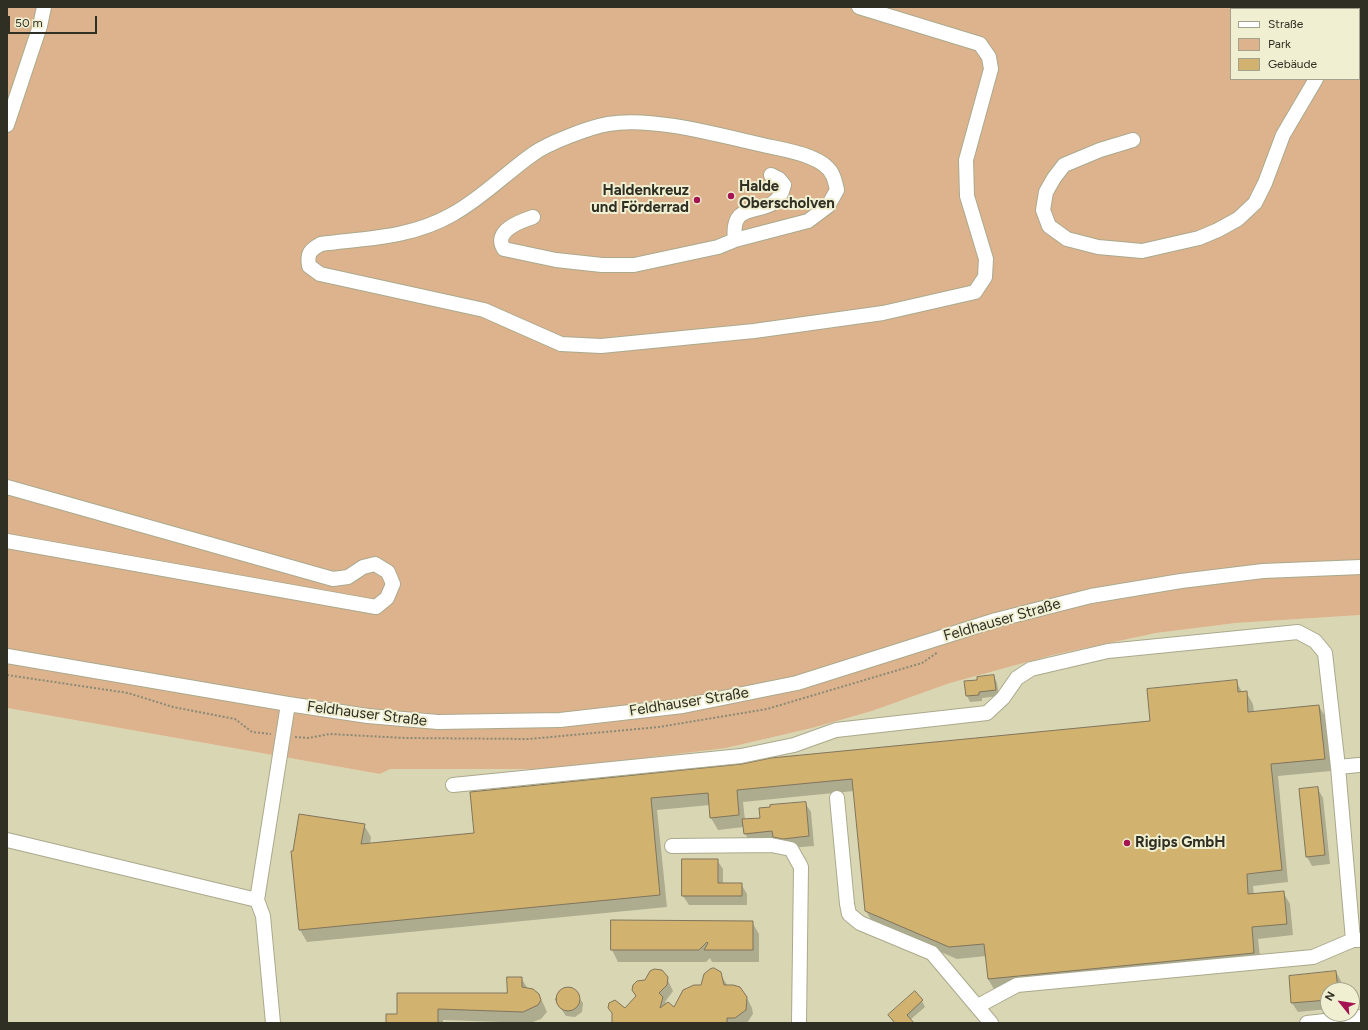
<!DOCTYPE html>
<html>
<head>
<meta charset="utf-8">
<style>
	body { margin:0 }
	#map { position:relative; width:1368px; height:1030px; overflow:hidden; background:#e3e2c5; font-family:Figtree,sans-serif }
	canvas { display:block }
	.frame { position:absolute; inset:0; border:8px solid #302f24; pointer-events:none }
	.legend { position:absolute; left:1230px; top:8px; width:130px; height:72px; box-sizing:border-box; background:#f0efd1; border:1px solid #a3a28c; margin:0; padding:5px 7px; list-style:none; font-size:12px; color:#302f24 }
	.legend li { display:flex; align-items:center; gap:8px; height:20px }
	.legend b { width:20px; border:1px solid #a3a28c }
	.north { position:absolute; left:1320px; top:982px; width:40px; height:40px; box-sizing:border-box; background:#f0efd1; border:1px solid #a3a28c; border-radius:50%; rotate:300deg; font-size:11px; font-weight:700; line-height:16px; text-align:center; color:#302f24 }
	.north::after { content:''; display:block; margin:auto; width:14px; height:18px; background:#a51353; clip-path:polygon(50% 0,100% 100%,50% 72%,0 100%) }
	.scale { position:absolute; left:8px; top:16px; width:89px; height:18px; box-sizing:border-box; border:2px solid #302f24; border-top:0; padding-left:5px; font-size:12px; line-height:14px; white-space:nowrap; color:#302f24; -webkit-text-stroke:3px #f0efd1; paint-order:stroke }
</style>
</head>
<body>
<div id="map">
<canvas width="1368" height="1030"></canvas>
<div class="frame"></div>
<ul class="legend">
<li><b style="height:5px;background:#fff"></b>Straße</li>
<li><b style="height:11px;background:#ddb38d"></b>Park</li>
<li><b style="height:11px;background:#d2b26f"></b>Gebäude</li>
</ul>
<div class="north">N</div>
<div class="scale">50 m</div>
</div>
<script>
const ctx = document.querySelector('canvas').getContext('2d');
ctx.lineJoin = 'round';
function fillPath(path, color) {
  ctx.fillStyle = color;
  ctx.fill(path, 'evenodd');
}
function strokePath(path, color, width, dash) {
  ctx.strokeStyle = color;
  ctx.lineWidth = width;
  ctx.lineCap = dash ? 'butt' : 'round';
  ctx.setLineDash(dash || []);
  ctx.stroke(path);
}
function drawText(font, color, halo, rows, align = 'center') {
  ctx.font = font + ' Figtree,sans-serif';
  ctx.lineWidth = 4;
  ctx.setLineDash([]);
  ctx.textBaseline = 'middle';
  ctx.strokeStyle = halo;
  ctx.fillStyle = color;
  for (const [text, x, y, turn = 0] of rows) {
    ctx.save();
    ctx.translate(x, y);
    ctx.rotate((+turn || 0) * Math.PI / 180);
    ctx.textAlign = isNaN(turn) ? turn : align;
    if (halo) ctx.strokeText(text, 0, 0);
    ctx.fillText(text, 0, 0);
    ctx.restore();
  }
}
fillPath(new Path2D(`
	M1361 615V1023H7V708L380 774 390 769 726 748 812 728 872 711 950 683 1053 655 1156 633 1236 623ZM1328 990H1352V1014H1328Z`), '#d9d7b3');
fillPath(new Path2D(`
	M7 7H1361V615L1236 623 1156 633 1053 655 950 683 872 711 812 728 726 748 551 769H390L380 774 7 708ZM1231 9H1359V79H1231Z`), '#ddb38d');
fillPath(new Path2D(`
	M994 676 997 683 999 696 982 698V701L970 702 967 696 978 681Z
	M1236 681 1242 692H1246L1253 704 1254 712 1319 706 1326 718 1331 771 1278 776 1288 882 1253 886 1254 895 1283 892 1290 904 1293 935 1258 939 1261 965 995 991 988 979 986 956 957 959 873 923 866 911 854 791 743 802 745 820 761 818 805 803 811 812 814 846 789 848 750 843 745 833 744 827 718 830 711 818 710 805 657 810 667 907 307 942 300 930 292 852 364 825 371 837 370 844 475 834 471 793 1151 722Z
	M1318 789 1323 798 1330 864 1312 866 1307 857Z
	M717 860 723 869V884H741L747 894V905H689L683 896Z
	M752 922 759 934V962H712L710 958 706 962H618L612 950Z
	M717 970 728 986 747 998 752 1008 753 1014 747 1023H613L637 997 665 974 673 991 665 1002 674 1009 702 986Z
	M1336 972 1341 981 1342 990H1328V1009L1298 1012 1292 1003Z
	M521 978 528 989 536 991 543 1003 547 1012 541 1019 530 1023 443 1020V1023H387L398 1015 508 994Z
	M565 988 573 990 583 1003 582 1012 575 1017 566 1016 555 1000 558 994Z
	M922 1001 925 1007 910 1020 912 1023H894L889 1015Z`), '#0003');
const building = new Path2D(`
	M994 675 996 690 979 692V695L966 696 964 681 977 680V677Z
	M1237 680 1238 692 1247 691 1248 712 1319 705 1325 759 1271 764 1282 870 1247 874 1248 894 1284 891 1287 924 1252 927 1254 953 988 979 984 944 949 947 865 911 852 779 737 790 739 815 710 818 708 793 651 798 660 895 299 930 291 851H293L299 814 365 824 361 844 474 833 470 792 742 764 771 758 1150 721 1147 689Z
	M1318 787 1325 855 1306 857 1299 789Z
	M806 802 809 836 783 839 773 837 772 831 744 834 742 819 760 818 759 808 770 807V805Z
	M682 859H718V883H742V896H682Z
	M611 920 753 921V950H704L708 943 707 942 699 950H611Z
	M714 968 721 972 724 985H733L740 987 747 997 746 1010 735 1018H727V1023H612V1013L608 1008 609 1003 615 1000 625 1008 636 996 632 990 633 985 637 981 645 980 650 971 654 969 662 970 668 977 667 985 659 993 663 997 660 1008 668 1002 674 1007 683 990 694 985H701L704 974 710 969Z
	M1336 971 1338 990H1328V1000L1291 1003 1289 976Z
	M507 977H522V987L533 989 539 994 541 1000 538 1005 523 1012 438 1009V1023H386V1014H397V993H507Z
	M556 999a12 12 0 1 1 24 0a12 12 0 1 1-24 0Z
	M915 991 923 1000 907 1015 914 1023H895L888 1015Z`);
fillPath(building, '#d2b26f');
strokePath(building, '#81755c', 1);
const minor = new Path2D(`
	M1245 7 1251 9
	M7 125 40 26 44 7
	M1133 140 1100 150 1064 165 1054 178 1046 192 1043 210 1049 226 1067 239 1098 247 1142 251 1199 238 1218 230 1238 219 1255 203 1265 183 1283 135 1316 79
	M533 217C521 221 492 231 504 249L556 260 602 265H634L718 247 735 240C729 192 775 225 784 185L779 179 771 175
	M735 240 808 221 828 206 837 190C836 186 835 180 833 176 826 156 785 150 767 146 722 136 653 116 608 124 590 127 548 143 533 154 506 173 482 198 453 214 411 238 368 238 321 244 310 250 307 253 309 266L320 274 484 310 561 344 601 346 754 331 883 313 975 292 985 277 986 259 967 196 966 160 991 69 989 57 980 44 859 7
	M7 487 333 579 348 577 363 567 375 564 388 572 393 584 387 598 376 607 7 541
	M7 656 288 704 368 716 438 722 560 720 683 706 797 683 996 620 1091 596 1181 581 1263 571 1361 567
	M1338 767 1359 765
	M453 785 741 756 794 745 836 730 987 713 1003 698 1017 678 1031 669 1108 651 1298 632 1315 641 1325 653 1338 767 1353 940
	M837 798 847 904 849 914 860 923 932 953 991 1023
	M7 840 257 900
	M672 846 771 845 791 849 801 867 799 1023
	M978 1006 1017 985 1313 957 1353 940H1361
	M273 1023 263 916 257 900 288 704
	M1307 1023 1361 1017`);
strokePath(minor, '#aaa98d', 16);
strokePath(new Path2D(`
	M7 675 128 693 173 707 235 719 252 732 271 734
	M295 737 308 738 330 734 405 738 529 739 659 727 767 709 922 663 938 652`), '#8a8975', 2, [2, 2]);
strokePath(minor, '#fff', 14);
for (const [x, y, r, color] of [
	[731,196,4,"#a51353"],
	[697,200,4,"#a51353"],
	[1127,843,4,"#a51353"]
]) {
  const dot = new Path2D();
  dot.arc(x, y, r, 0, 2 * Math.PI);
  ctx.fillStyle = color;
  ctx.fill(dot);
  strokePath(dot, '#f0efd1', 1.5);
}
drawText('bold 15px', '#302f24', '#f0efd1', [
	["Halde",739,187],
	["Oberscholven",739,204],
	["Haldenkreuz",689,191,"right"],
	["und Förderrad",689,208,"right"],
	["Rigips GmbH",1135,843]
], 'left');
drawText('15px', '#302f24', '#f0efd1', [
	["Feldhauser Straße",1002,620,-16],
	["Feldhauser Straße",689,702,-9],
	["Feldhauser Straße",367,714,7]
]);
</script>
</body>
</html>
